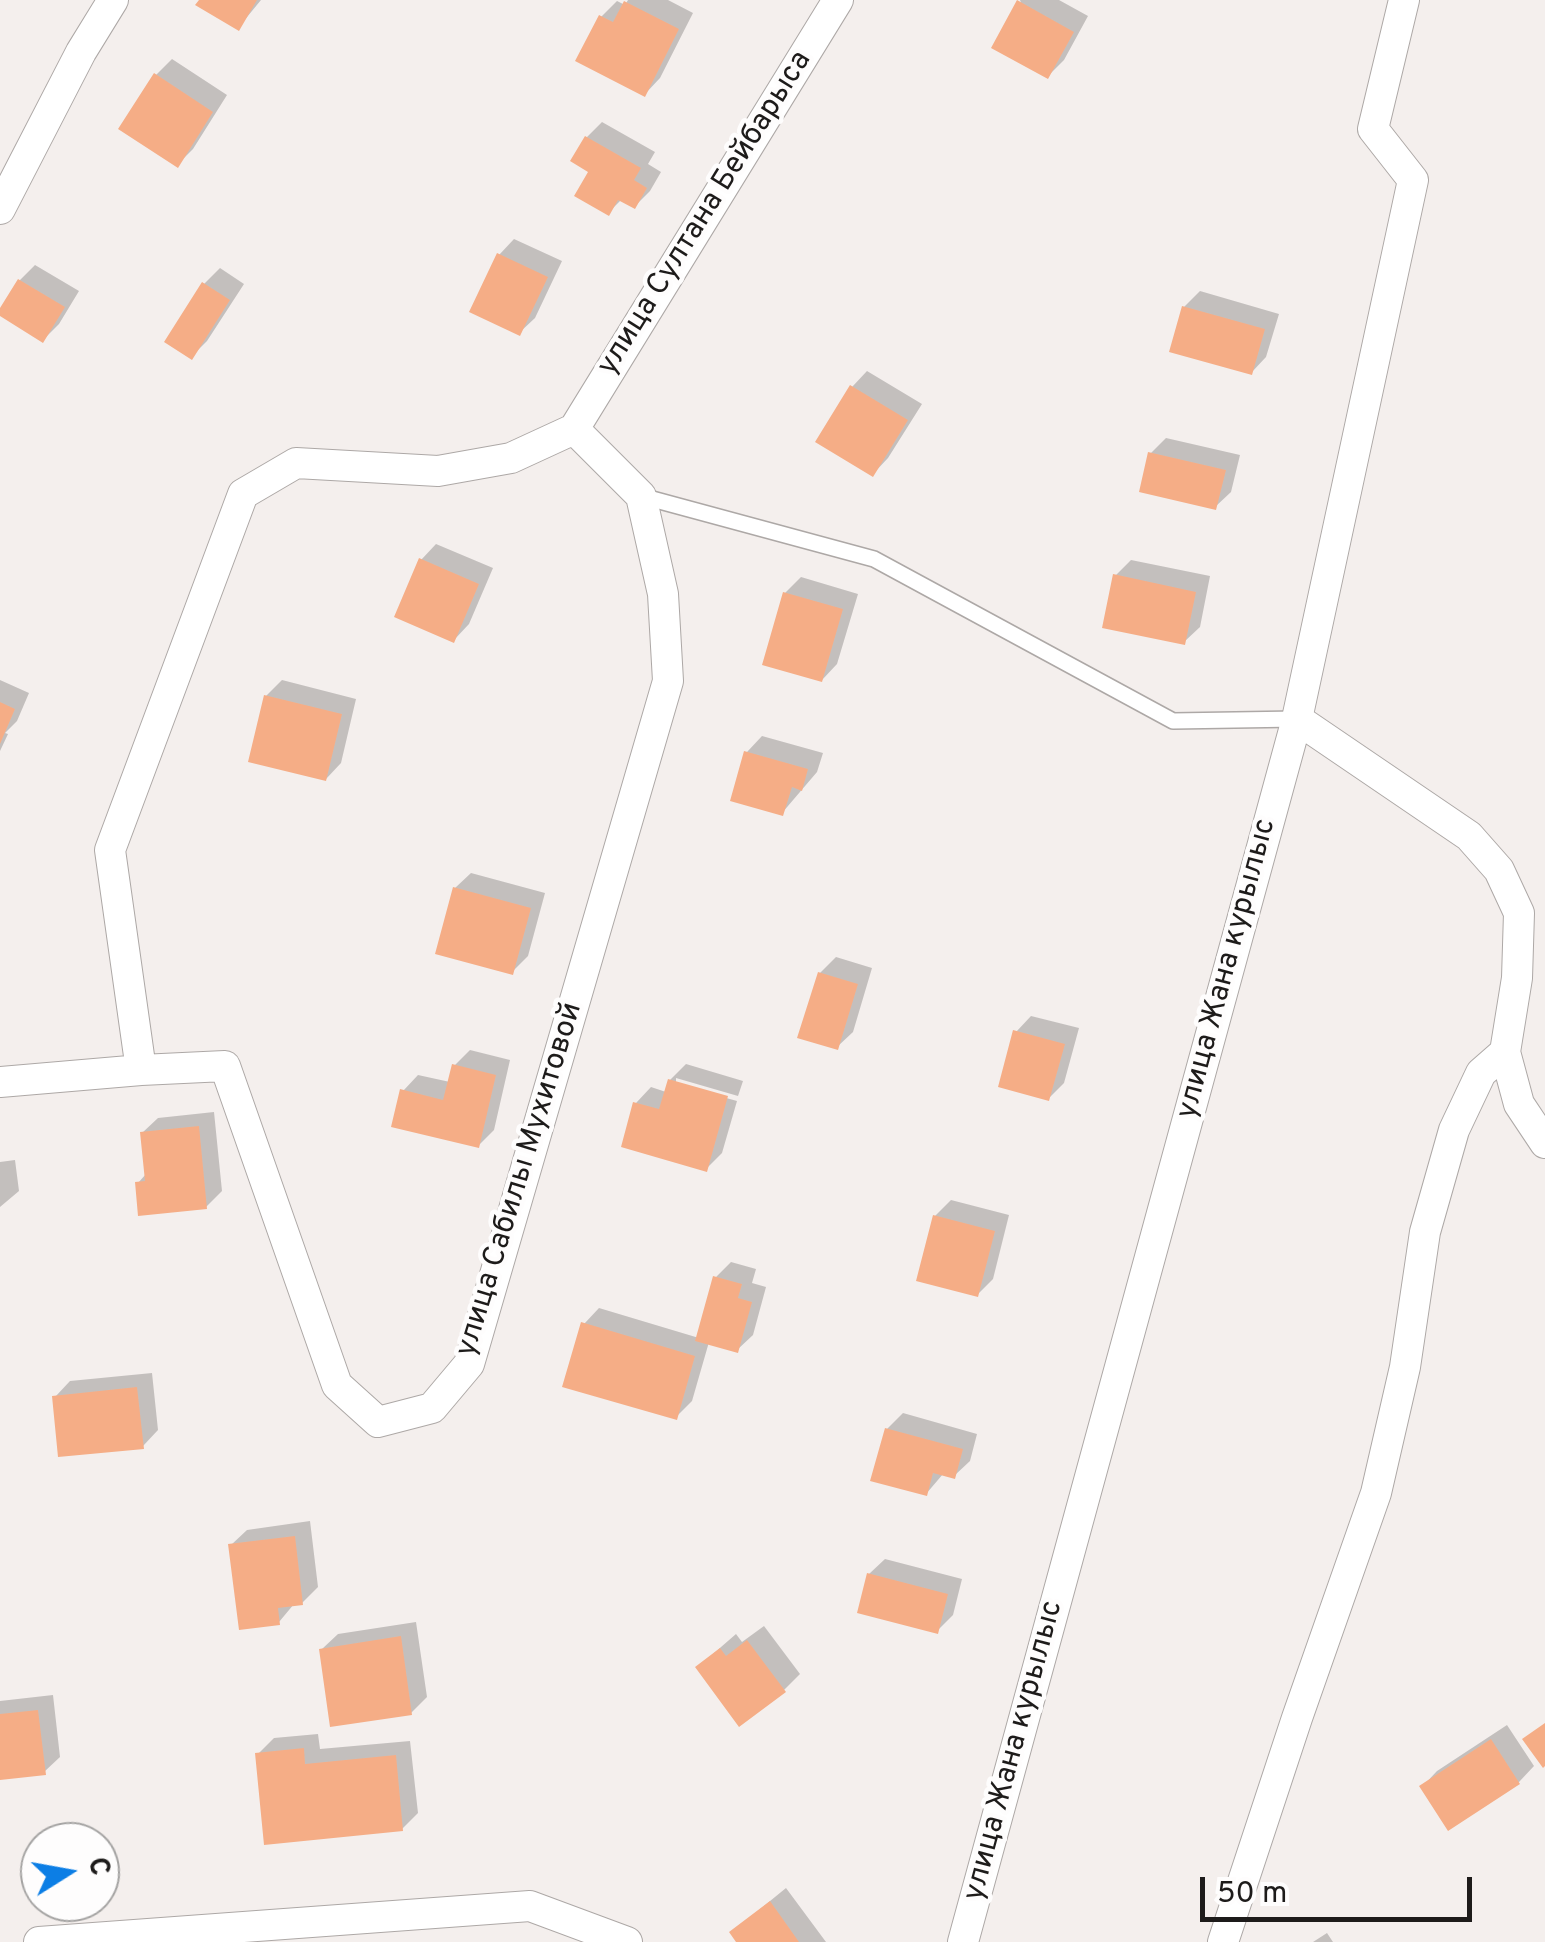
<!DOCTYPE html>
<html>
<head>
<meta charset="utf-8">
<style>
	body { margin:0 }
	#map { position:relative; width:1545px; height:1942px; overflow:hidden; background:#f4efed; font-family:Overpass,sans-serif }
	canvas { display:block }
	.north { position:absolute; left:20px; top:1822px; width:100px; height:100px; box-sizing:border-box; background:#fefdfd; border:2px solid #a4a3a2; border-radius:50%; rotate:79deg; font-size:28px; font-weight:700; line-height:40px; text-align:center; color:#1d1b1a }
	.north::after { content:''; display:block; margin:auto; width:35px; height:45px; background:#0c7ee5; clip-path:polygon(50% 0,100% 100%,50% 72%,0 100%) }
	.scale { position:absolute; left:1200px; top:1877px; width:272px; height:45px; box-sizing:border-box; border:5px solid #1d1b1a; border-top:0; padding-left:12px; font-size:30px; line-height:35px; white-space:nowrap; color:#1d1b1a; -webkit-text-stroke:8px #fefdfd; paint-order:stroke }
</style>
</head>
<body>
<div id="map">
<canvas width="1545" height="1942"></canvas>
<div class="north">С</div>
<div class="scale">50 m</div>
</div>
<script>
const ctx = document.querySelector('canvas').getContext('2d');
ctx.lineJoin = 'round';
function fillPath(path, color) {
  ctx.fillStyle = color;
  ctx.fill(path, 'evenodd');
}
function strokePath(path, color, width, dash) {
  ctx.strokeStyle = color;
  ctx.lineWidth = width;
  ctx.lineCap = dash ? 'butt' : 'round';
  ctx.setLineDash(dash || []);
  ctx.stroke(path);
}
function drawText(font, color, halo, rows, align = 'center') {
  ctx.font = font + ' Overpass,sans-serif';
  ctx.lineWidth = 9;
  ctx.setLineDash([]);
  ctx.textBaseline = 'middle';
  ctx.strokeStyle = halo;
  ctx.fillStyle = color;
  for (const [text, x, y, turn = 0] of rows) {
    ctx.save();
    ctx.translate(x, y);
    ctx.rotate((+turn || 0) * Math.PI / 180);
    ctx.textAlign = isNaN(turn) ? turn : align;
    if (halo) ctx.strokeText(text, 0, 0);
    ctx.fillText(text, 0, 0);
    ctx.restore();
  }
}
fillPath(new Path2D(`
	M201 0H261L238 28Z
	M628 0H668L693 13 660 78 645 94 601 17 617 1 625 5Z
	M1020 0H1059L1088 16 1064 60 1048 76Z
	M172 59 227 95 193 149 177 165 156 75Z
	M602 122 655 152 648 164 661 172 650 191 635 206 622 199 608 213 592 171 587 137Z
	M514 239 562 261 535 318 519 333 499 255Z
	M35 265 79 291 59 324 43 340 0 313 20 280Z
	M220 268 244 284 207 341 191 357 204 284Z
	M1200 291 1279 314 1266 357 1251 373 1184 307Z
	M867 371 922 404 888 458 873 474 852 387Z
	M1166 438 1240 455 1231 492 1215 507 1150 454Z
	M436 544 493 568 469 624 454 640 421 560Z
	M1131 560 1210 576 1200 627 1184 642 1116 575Z
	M801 577 858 594 837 664 822 680 785 593Z
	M0 680 29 693 17 721 5 733 8 734 0 751Z
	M282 680 356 699 341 763 326 779 266 696Z
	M762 736 823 753 817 772 782 813 747 752Z
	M471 873 545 893 528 956 512 972 455 888Z
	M836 957 872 968 853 1032 837 1047 820 973Z
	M1031 1016 1079 1028 1064 1083 1049 1098 1016 1032Z
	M470 1050 510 1060 494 1130 478 1146 403 1091 418 1075 450 1082 454 1066Z
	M686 1064 743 1081 738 1096 676 1078V1084L737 1101 722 1153 706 1169 636 1103 651 1087 666 1092 670 1080Z
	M214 1112 222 1191 206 1207 138 1183 146 1174 142 1133 158 1118Z
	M15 1160 19 1191 0 1207V1162Z
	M951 1200 1009 1215 993 1279 978 1294 935 1216Z
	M731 1262 756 1269 752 1283 766 1287 753 1335 737 1350 709 1342 692 1401 676 1417 584 1324 599 1308 699 1338 716 1277Z
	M152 1373 158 1430 143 1446 55 1397 70 1381Z
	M903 1413 977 1434 970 1461 954 1476 943 1474 926 1494 887 1429Z
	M310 1521 318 1587 302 1603 294 1604 279 1622 231 1545 247 1530Z
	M885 1559 962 1579 953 1615 937 1631 869 1574Z
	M416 1622 427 1697 411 1713 322 1649 338 1634Z
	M764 1626 800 1674 784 1690 698 1667 736 1634 742 1642Z
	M53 1695 60 1757 44 1772 0 1778V1701Z
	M1507 1725 1534 1766 1519 1782 1449 1828 1422 1787 1437 1771Z
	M318 1734 320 1749 410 1741 418 1813 402 1829 258 1754 274 1738Z
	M786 1888 826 1942H739L732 1932Z
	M1327 1933 1333 1942H1313Z`), '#0003');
fillPath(new Path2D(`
	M199 0H257L239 31 195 5Z
	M1017 0 1074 32 1048 79 991 48Z
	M624 1 679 29 645 97 575 61 599 15 613 22Z
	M154 73 213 112 178 168 118 129Z
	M585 136 641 168 634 180 647 188 635 209 618 200 609 216 574 196 588 172 570 161Z
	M497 253 548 277 520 336 469 312Z
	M18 279 65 307 43 343 0 316V308Z
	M202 282 230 300 192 360 164 342Z
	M1182 306 1265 329 1252 375 1169 352Z
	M850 385 908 420 873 477 815 442Z
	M1148 452 1226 470 1216 510 1139 492Z
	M419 558 479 584 454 643 394 617Z
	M1113 574 1196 592 1185 645 1102 628Z
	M783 592 843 609 822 682 762 665Z
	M264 695 342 714 326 781 248 762Z
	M0 702 15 709 0 744Z
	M744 751 808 769 802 791 792 787 783 816 730 801Z
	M453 887 531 908 513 975 435 954Z
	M818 972 858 984 838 1050 797 1038Z
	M1013 1030 1065 1044 1049 1101 998 1087Z
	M452 1064 496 1075 479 1148 391 1127 400 1089 443 1100Z
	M668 1079 728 1096 707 1172 621 1147 633 1102 659 1109Z
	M199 1126 207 1209 138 1216 135 1182 145 1181 140 1132Z
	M933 1215 995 1231 978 1297 916 1281Z
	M713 1276 742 1284 738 1298 752 1302 738 1353 695 1341Z
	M581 1322 695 1356 677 1420 562 1387Z
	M137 1387 144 1449 58 1457 52 1396Z
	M885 1428 963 1449 955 1479 933 1473 927 1496 870 1481Z
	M295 1536 303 1605 278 1608 280 1625 239 1630 228 1544Z
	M867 1573 948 1594 938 1634 857 1613Z
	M401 1636 412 1715 330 1727 319 1649Z
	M747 1640 786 1692 739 1727 695 1667 720 1648 726 1656Z
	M38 1710 46 1775 0 1780V1714Z
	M1545 1723V1766L1543 1768 1522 1739Z
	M1491 1739 1520 1784 1448 1831 1419 1786Z
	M304 1748 305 1764 396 1755 403 1831 264 1845 255 1753Z
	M770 1901 799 1942H736L729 1932Z`), '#f5ad86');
const lane = new Path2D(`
	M641 496 874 559 1173 721 1297 719`);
const street = new Path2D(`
	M0 209 81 52 113 0
	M574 429 838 0
	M1297 719 1469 836 1499 870 1519 913 1517 978 1505 1052 1519 1104 1545 1143
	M141 1070 110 850 243 494 296 463 438 471 511 458 574 429
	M0 1082 141 1070 225 1066 337 1385 378 1422 432 1408 469 1364 668 681 663 594 641 496 574 429
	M39 1942 530 1906 627 1942
	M963 1942 1297 719 1413 180 1373 129 1404 0
	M1223 1942 1297 1718 1376 1493 1405 1367 1425 1232 1454 1130 1481 1073 1505 1052`);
strokePath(lane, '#ada8a6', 18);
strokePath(street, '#ada8a6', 32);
strokePath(lane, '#fff', 15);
strokePath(street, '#fff', 30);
drawText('30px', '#1d1b1a', '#fefdfd', [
	["улица Султана Бейбарыса",706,214,-58],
	["улица Жана курылыс",1228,969,-75],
	["улица Сабилы Мухитовой",521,1180,-73],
	["улица Жана курылыс",1015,1751,-75]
]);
</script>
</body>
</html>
